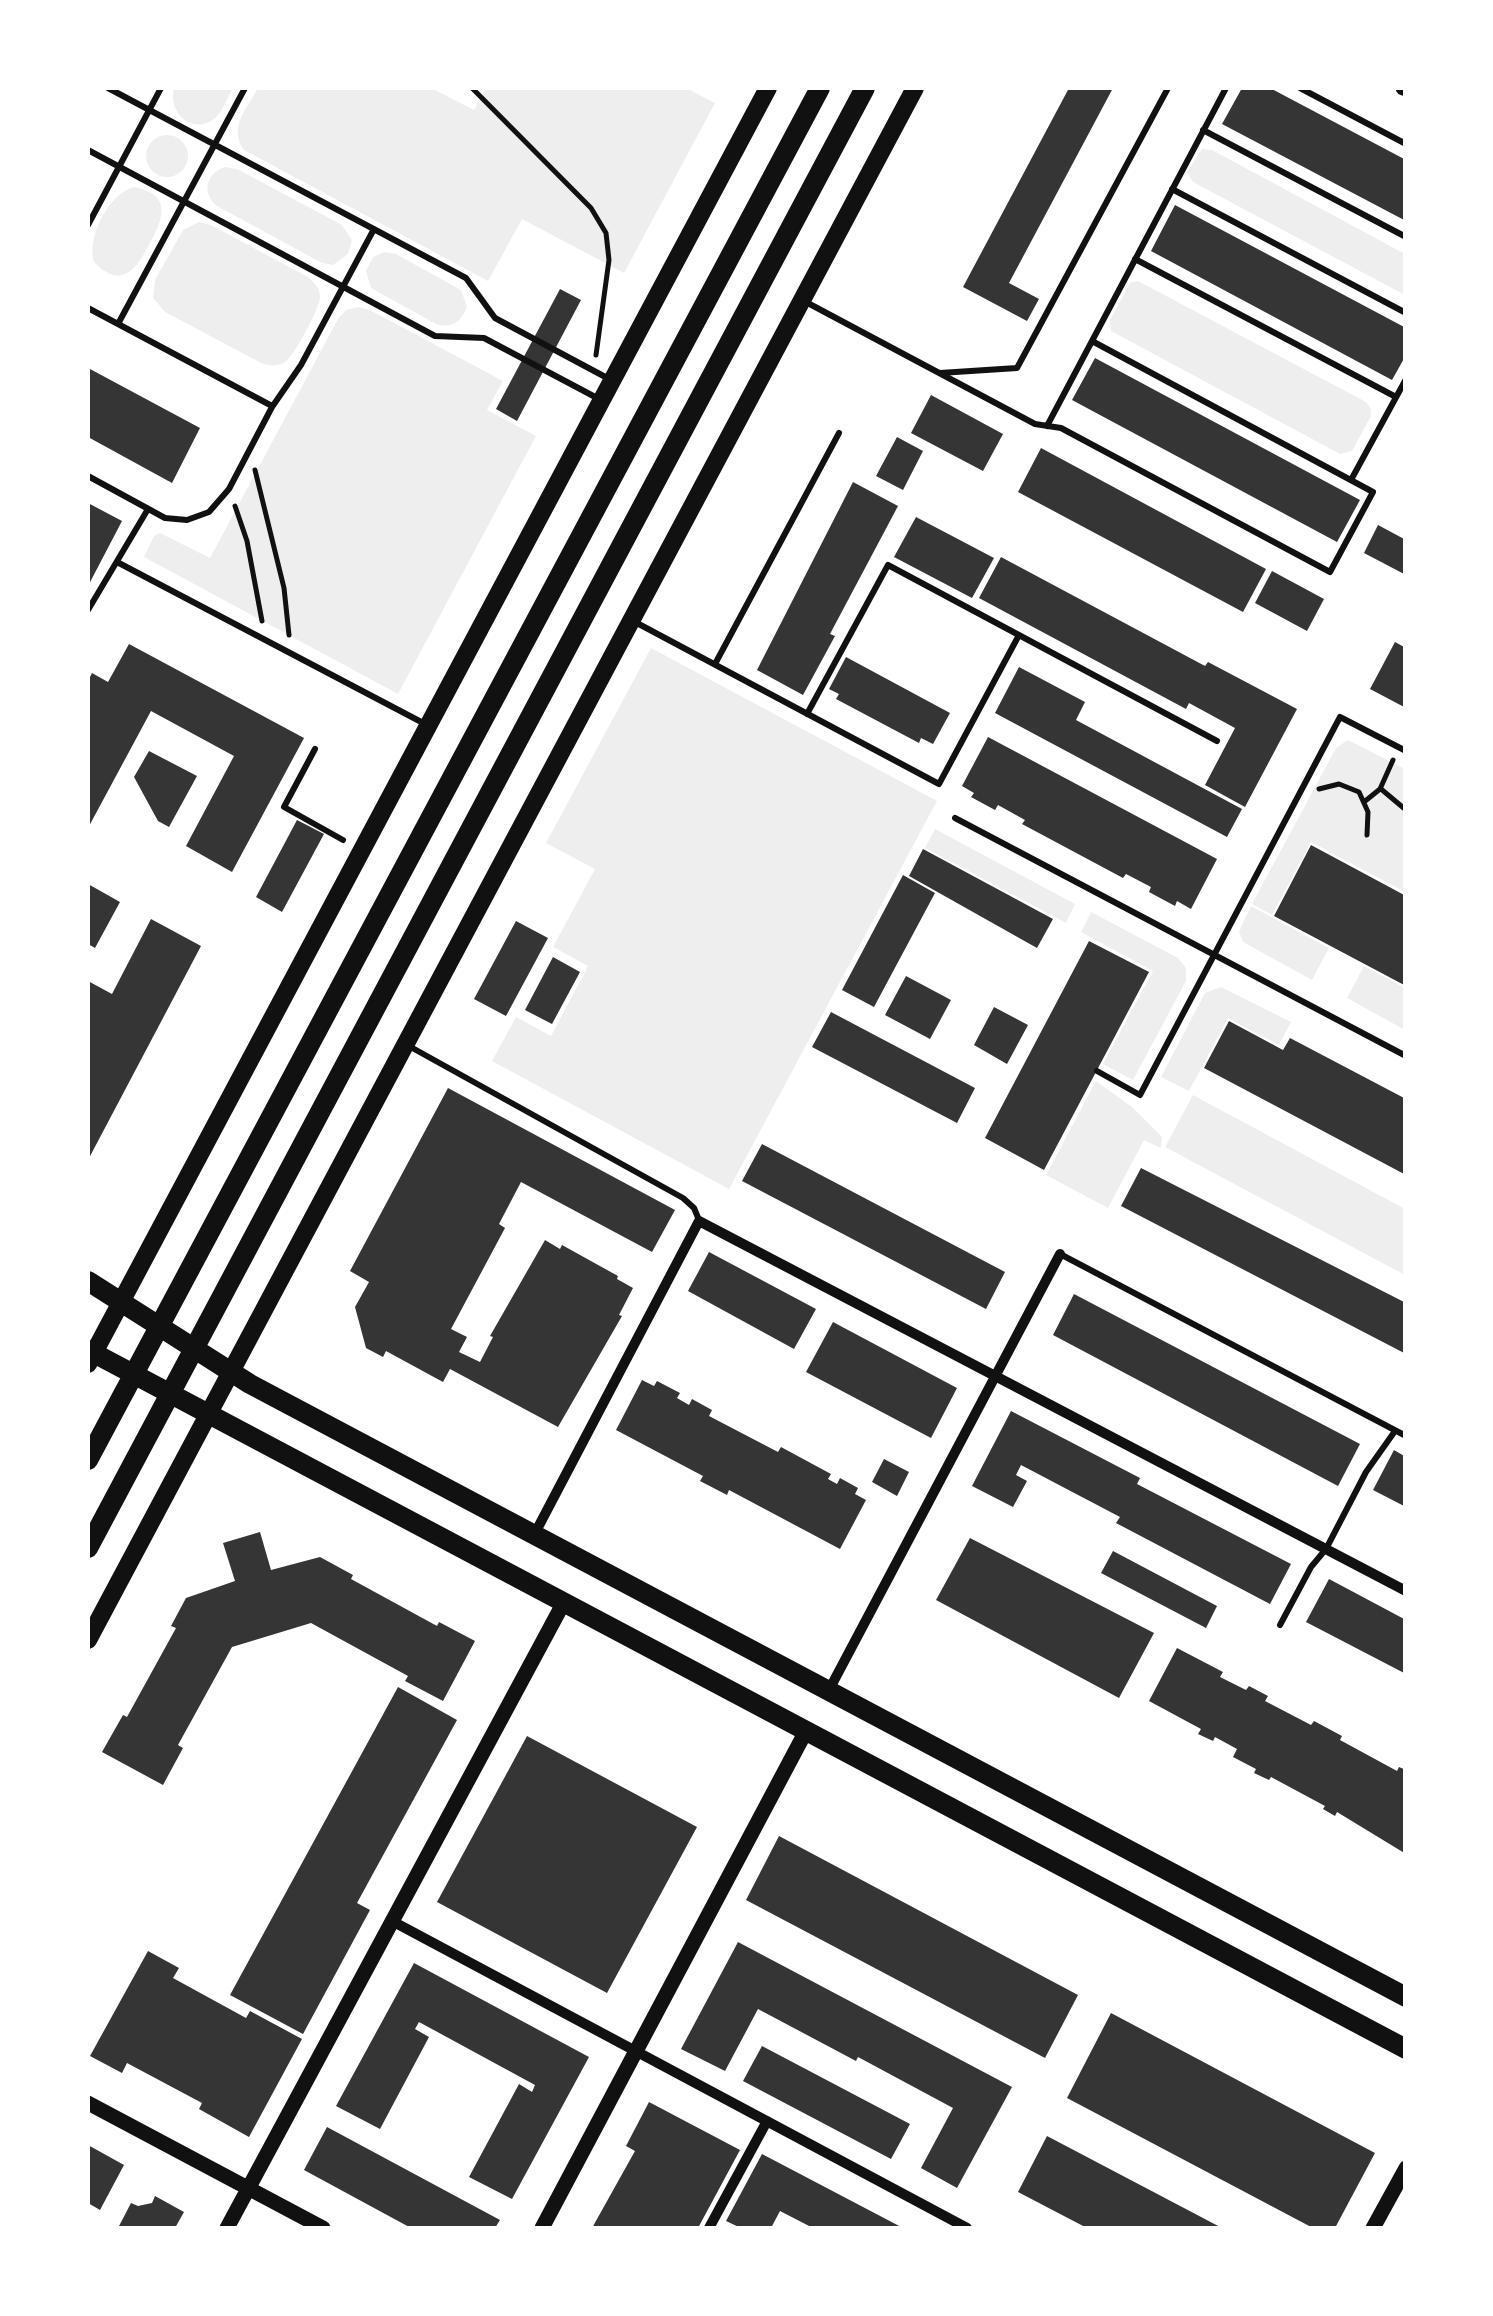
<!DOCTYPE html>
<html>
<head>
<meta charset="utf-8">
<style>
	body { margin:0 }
	#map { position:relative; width:1493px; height:2316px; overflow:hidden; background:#fff; font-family:"PT Sans",sans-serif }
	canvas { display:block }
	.frame { position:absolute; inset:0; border:90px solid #fff; pointer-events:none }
</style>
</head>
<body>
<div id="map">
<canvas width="1493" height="2316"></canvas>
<div class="frame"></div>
</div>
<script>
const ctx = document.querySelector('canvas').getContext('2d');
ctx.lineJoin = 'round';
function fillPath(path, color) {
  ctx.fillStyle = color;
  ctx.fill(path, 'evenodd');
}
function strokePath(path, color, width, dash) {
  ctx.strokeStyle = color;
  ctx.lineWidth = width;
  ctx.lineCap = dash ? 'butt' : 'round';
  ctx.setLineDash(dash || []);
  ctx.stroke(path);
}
fillPath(new Path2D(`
	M174 88H233C227 98 222 115 211 121 188 134 168 109 174 88Z
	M258 88H431L474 110 486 88H686L715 103 624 273 522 219 488 281 244 150C228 128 247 108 258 88Z
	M146 156a21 21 0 1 1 42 0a21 21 0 1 1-42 0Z
	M1202 149 1212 150 1405 254V295L1193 182 1187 172Z
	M225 167 237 169 342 225 352 240 348 254 333 265 322 263 217 206C201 193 206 173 225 167Z
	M134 187C175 195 162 221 148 247 134 273 119 288 94 262 86 238 109 193 134 187Z
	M199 222 211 225 308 277C314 282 320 288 320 297 320 308 294 356 285 362 277 367 270 366 261 363L165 312 153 298 155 280 183 230Z
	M384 252 396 254 461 290 467 307C461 322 452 329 436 324L371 288 366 271 373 257Z
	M1138 281 1366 402 1371 409V416L1352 451 1340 454 1111 331 1110 320 1130 283Z
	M358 307 370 310 503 381 487 410 536 436 398 694 144 557 154 536 160 533 210 558 338 319 346 310Z
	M651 648 937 801 729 1189 492 1061 516 1017 551 1036 588 966 553 947 595 869 546 843Z
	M1348 740 1405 769V892L1311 842 1272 915 1252 904 1336 748Z
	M935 829 1075 904 1066 923 925 848Z
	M1251 906 1329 948 1312 980 1243 942 1239 931Z
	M1091 912 1178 958 1186 968V981L1133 1080 1103 1064 1153 971 1081 932Z
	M1364 966 1405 988V1030L1347 998Z
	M1221 987 1291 1022 1279 1045 1228 1018 1189 1091 1161 1077 1205 993Z
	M1096 1081 1132 1107 1162 1137 1161 1148 1144 1140 1108 1208 1046 1175Z
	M1193 1095 1405 1209V1275L1165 1147Z`), '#eee');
fillPath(new Path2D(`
	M1069 88H1113L1009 283 1039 299 1027 321 963 287Z
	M1242 88H1270L1406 160V221L1222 124Z
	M1175 205 1406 328V355L1392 380 1151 251Z
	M560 289 581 300 517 421 496 409Z
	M88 354 90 369 200 428 172 483 88 437Z
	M1095 358 1360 500 1337 542 1072 400Z
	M931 395 1003 434 983 471 911 433Z
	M897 437 923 451 903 490 876 476Z
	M1041 448 1266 569 1243 612 1018 492Z
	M853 482 898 506 830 634 835 636 803 695 757 670Z
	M88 503 122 521 88 586Z
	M916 517 994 558 972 598 894 557Z
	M1378 525 1406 540V575L1364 553Z
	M1001 557 1205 666 1208 662 1297 709 1245 807 1205 785 1235 728 1189 703 1186 709 979 598Z
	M1272 571 1324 599 1307 631 1255 603Z
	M1395 642 1406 648V708L1370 689Z
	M129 644 304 738 232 872 186 846 234 756 151 711 88 828V681L92 673 108 682Z
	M846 657 950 713 933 744 921 738 919 743 836 699 839 694 829 689Z
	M1019 667 1085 702 1076 720 1242 809 1227 837 995 713Z
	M988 737 1217 859 1191 909 1177 901 1175 906 1149 892 1151 887 1126 874 1123 878 1022 824 1025 820 998 805 995 810 971 797 974 793 962 786Z
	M149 751 197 776 169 827 158 821 134 777Z
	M297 820 324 834 282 912 256 897Z
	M1311 845 1406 896V986L1274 916Z
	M923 849 1053 919 1037 948 909 876Z
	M903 875 935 893 874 1007 842 990Z
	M88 884 120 902 95 948 88 944Z
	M151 919 201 946 88 1160V981L112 994Z
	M516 921 548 938 506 1016 474 999Z
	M1089 941 1149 972 1044 1170 985 1138Z
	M553 957 580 972 552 1024 525 1010Z
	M906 976 951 1000 930 1039 885 1015Z
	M994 1007 1028 1025 1007 1064 974 1045Z
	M831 1012 975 1088 957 1123 812 1047Z
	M1229 1021 1283 1050 1290 1038 1406 1099V1175L1204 1068Z
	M448 1088 675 1210 652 1252 521 1182 499 1224 505 1228 451 1329 467 1337 459 1352 480 1362 493 1337 490 1336 545 1240 560 1249 562 1245 618 1276 617 1279 633 1288 619 1315 622 1316 558 1427 450 1369 443 1382 386 1351 383 1357 366 1348 355 1307 369 1282 350 1271Z
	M762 1144 1005 1272 986 1309 742 1181Z
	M1141 1168 1406 1303V1354L1121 1206Z
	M709 1252 816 1309 794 1349 688 1291Z
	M1074 1294 1360 1444 1338 1486 1053 1335Z
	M833 1322 957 1388 931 1438 806 1372Z
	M642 1380 654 1386 657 1381 680 1393 677 1398 689 1405 692 1399 712 1410 709 1416 778 1452 781 1447 831 1474 828 1479 837 1484 840 1478 858 1488 855 1494 866 1500 840 1549 729 1490 727 1495 700 1481 703 1476 616 1430Z
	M1011 1411 1140 1478 1137 1484 1291 1564 1270 1604 1116 1523 1120 1517 1021 1465 1016 1475 1027 1481 1013 1507 972 1486Z
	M1394 1450 1406 1457V1507L1373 1490Z
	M884 1459 909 1472 897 1496 872 1482Z
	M260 1532 271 1570 320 1557 353 1575 351 1579 437 1626 439 1622 475 1641 443 1701 405 1681 408 1676 311 1623 232 1647 178 1745 183 1748 163 1785 102 1752 123 1715 127 1717 176 1628 171 1626 186 1598 235 1581 223 1543Z
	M970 1538 1154 1633 1119 1698 936 1600Z
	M1113 1551 1217 1606 1206 1628 1101 1573Z
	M1329 1579 1406 1620V1674L1306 1622Z
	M1177 1648 1223 1672 1220 1677 1246 1690 1249 1686 1268 1696 1265 1701 1311 1725 1314 1721 1342 1736 1340 1740 1397 1771 1399 1767 1406 1770V1854L1337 1812 1335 1816 1323 1809 1325 1806 1271 1777 1269 1780 1254 1773 1256 1769 1233 1757 1237 1749 1215 1737 1213 1741 1198 1734 1201 1729 1149 1701Z
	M398 1687 457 1720 357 1903 370 1910 303 2034 230 1995Z
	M527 1736 697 1827 607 1993 437 1902Z
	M779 1836 1078 1995 1045 2058 746 1900Z
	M738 1942 1012 2087 957 2188 921 2168 953 2108 858 2057 856 2061 758 2009 725 2071 681 2049Z
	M148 1951 179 1968 173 1978 246 2018 250 2011 302 2039 249 2137 199 2109 202 2103 127 2063 122 2073 90 2056Z
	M414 1963 589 2057 512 2199 469 2177 519 2084 532 2092 535 2085 419 2022 415 2029 429 2037 380 2129 336 2106Z
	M1111 2013 1375 2153 1335 2228H1313L1067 2098Z
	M762 2046 910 2124 891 2159 743 2081Z
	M649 2102 740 2150 698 2228H592L635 2151 626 2146Z
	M327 2127 500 2220 495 2228H411L304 2170Z
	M1047 2136 1222 2228H1087L1018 2192Z
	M88 2145 124 2165 100 2210 88 2203Z
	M762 2154 903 2228H813L780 2211 771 2228H741L726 2221Z
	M155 2196 184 2212 175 2228H118L131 2203 138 2206 152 2203Z`), '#353535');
strokePath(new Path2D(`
	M472 88 591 208 606 233 609 260 596 355
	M255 470 284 588 289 635
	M235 506 247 541 262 621
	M1319 789 1339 784 1359 792 1368 812 1367 835
	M1381 789 1406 810
	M1364 802 1380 789 1393 760`), '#111', 5);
strokePath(new Path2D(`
	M108 88 466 278 495 318 611 380
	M1300 88 1406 144
	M1203 130 1406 237
	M88 150 435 336 484 338 599 399
	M1172 189 1406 313
	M88 225 161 88
	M1135 259 1396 397
	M804 301 1035 424 1061 428 1330 572 1373 492 1092 341
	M88 308 272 406
	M118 324 245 88
	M940 373 1017 368 1168 88
	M1047 426 1226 88
	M88 476 165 518 187 520 209 512 229 489 272 407 301 365 374 229
	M1351 480 1406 379
	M117 562 427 725
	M88 610 148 509
	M635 622 939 784 1019 635
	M715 664 839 433
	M807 714 888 565 1217 741
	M315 749 284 807 343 840
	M955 818 1406 1056
	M407 1045 683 1198 694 1208 699 1220
	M1097 1071 1140 1095 1340 717 1406 751
	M1060 1254 1406 1436
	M1280 1625 1311 1567 1326 1549 1366 1472 1395 1431`), '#111', 6);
strokePath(new Path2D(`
	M534 1535 699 1221 1406 1591
	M829 1690 1060 1254
	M392 1921 967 2228
	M709 2228 767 2121`), '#111', 10);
strokePath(new Path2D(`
	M1403 88 1406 89
	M88 2103 323 2228
	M227 2228 564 1602
	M542 2228 806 1731
	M1373 2228 1406 2168`), '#111', 15);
strokePath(new Path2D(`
	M88 1364 768 88
	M88 1640 915 88`), '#111', 18);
strokePath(new Path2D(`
	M88 1281 250 1384 1406 1997
	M88 1350 1406 2049
	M88 1460 820 88
	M88 1548 865 88`), '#111', 20);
</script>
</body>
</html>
